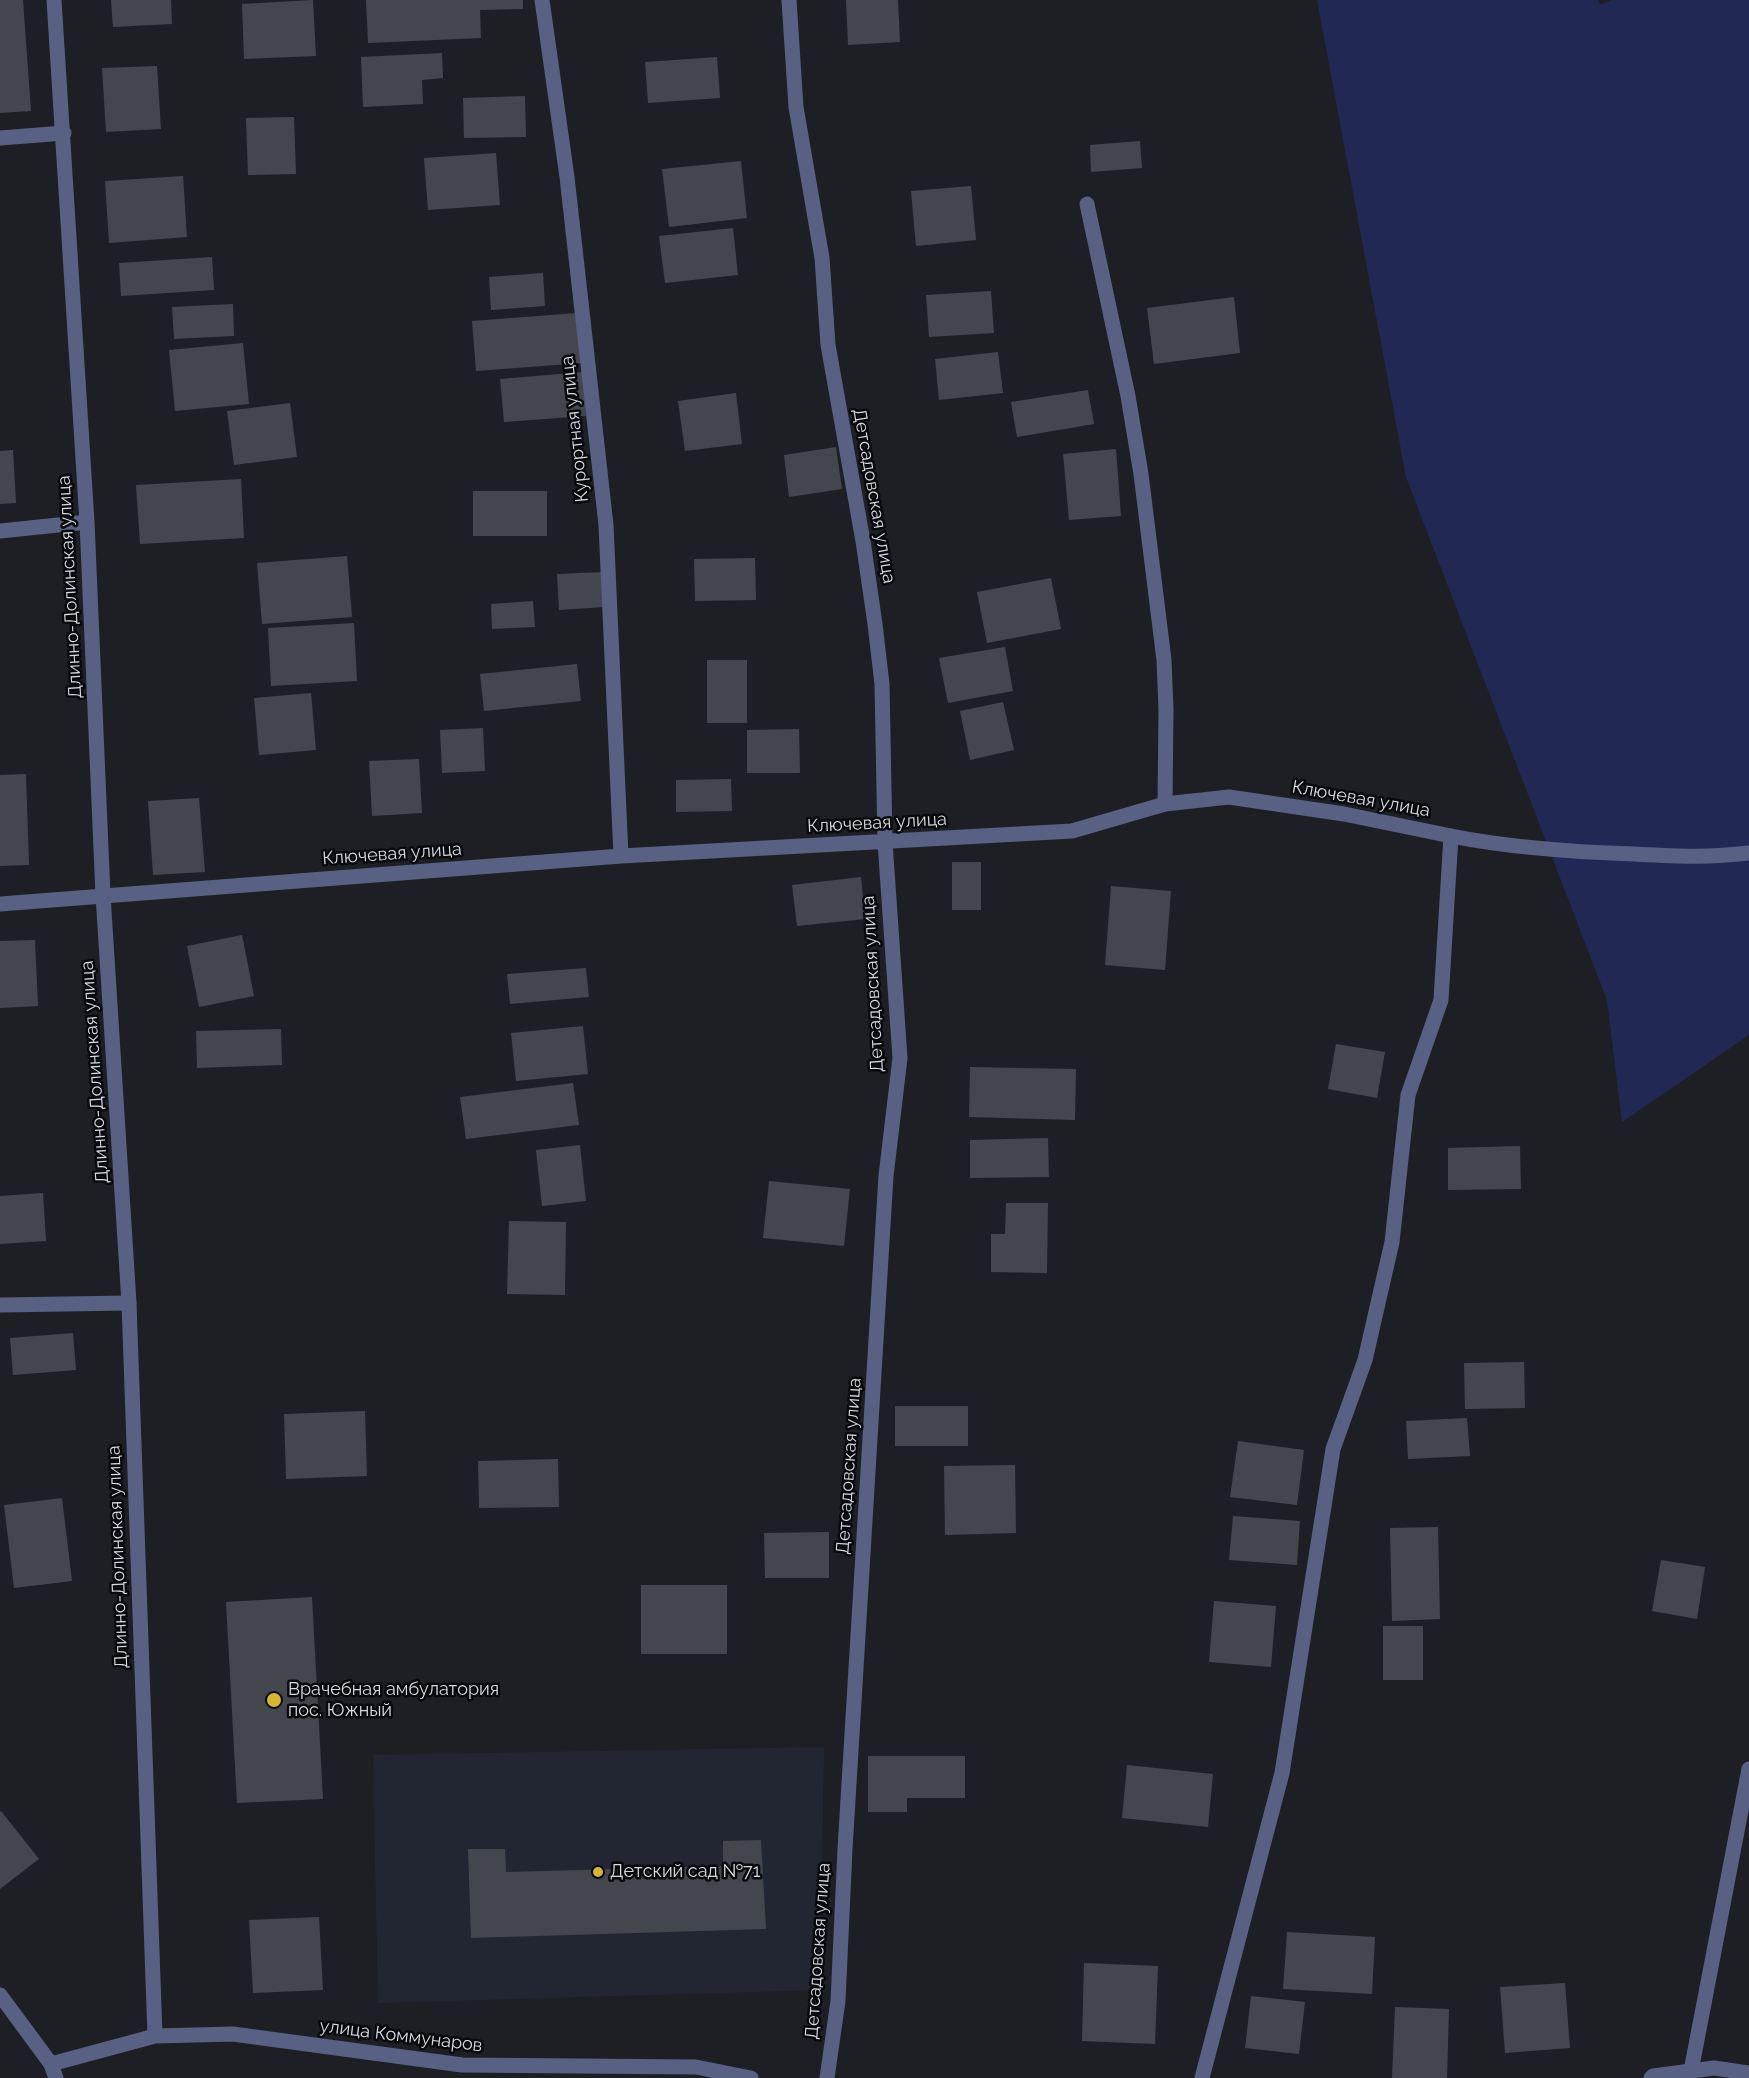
<!DOCTYPE html>
<html>
<head>
<meta charset="utf-8">
<style>
	body { margin:0 }
	canvas { display:block; background:#1d1f25 }
</style>
</head>
<body>
<canvas width="1749" height="2078"></canvas>
<script>
const ctx = document.querySelector('canvas').getContext('2d');
ctx.lineJoin = 'round';
function fillPath(path, color) {
  ctx.fillStyle = color;
  ctx.fill(path, 'evenodd');
}
function strokePath(path, color, width, dash) {
  ctx.strokeStyle = color;
  ctx.lineWidth = width;
  ctx.lineCap = dash ? 'butt' : 'round';
  ctx.setLineDash(dash || []);
  ctx.stroke(path);
}
function drawText(font, color, halo, rows, align = 'center') {
  ctx.font = font + ' Raleway,sans-serif';
  ctx.lineWidth = 5;
  ctx.setLineDash([]);
  ctx.textBaseline = 'middle';
  ctx.strokeStyle = halo;
  ctx.fillStyle = color;
  for (const [text, x, y, turn = 0] of rows) {
    ctx.save();
    ctx.translate(x, y);
    ctx.rotate((+turn || 0) * Math.PI / 180);
    ctx.textAlign = isNaN(turn) ? turn : align;
    if (halo) ctx.strokeText(text, 0, 0);
    ctx.fillText(text, 0, 0);
    ctx.restore();
  }
}
fillPath(new Path2D(`
	M824 1747 820 1990 378 2003 373 1755Z`), '#222632');
fillPath(new Path2D(`
	M1317 0H1598L1600 5 1612 0H1749V1035L1622 1122 1607 1000 1406 477Z`), '#212853');
fillPath(new Path2D(`
	M0 0H23L31 111 0 113Z
	M111 0H171L172 24 113 27Z
	M313 0 316 56 244 59 242 4Z
	M366 0H523V9L480 10 481 38 368 43Z
	M846 0H898L900 42 848 45Z
	M442 53 443 78 422 80 423 104 363 107 361 57Z
	M717 57 720 98 648 103 645 62Z
	M157 66 161 129 106 132 102 68Z
	M525 96 526 137 464 138 463 98Z
	M294 117 296 174 248 175 246 118Z
	M1140 141 1142 168 1091 172 1090 145Z
	M496 153 500 205 428 210 424 158Z
	M741 161 747 218 669 227 662 169Z
	M183 176 187 237 109 243 105 181Z
	M971 186 976 240 916 246 911 191Z
	M733 228 738 275 665 283 659 236Z
	M212 257 214 290 121 296 119 263Z
	M543 273 545 306 491 310 489 277Z
	M991 291 994 333 929 337 926 295Z
	M1234 297 1240 353 1154 364 1147 308Z
	M233 304 234 336 174 339 172 307Z
	M577 313 582 363 476 371 472 321Z
	M243 343 249 404 175 411 169 350Z
	M998 352 1003 393 939 400 935 359Z
	M583 372 586 416 504 422 500 379Z
	M1088 390 1094 424 1017 437 1011 402Z
	M736 393 742 444 685 451 678 401Z
	M290 403 297 457 234 465 227 411Z
	M836 447 842 489 789 497 784 455Z
	M1116 449 1121 516 1069 520 1063 454Z
	M13 450 16 503 0 504V451Z
	M241 479 244 538 140 544 136 485Z
	M473 491H547V536H473Z
	M347 556 352 617 262 624 257 563Z
	M755 558 756 600 695 601 694 559Z
	M603 572 605 607 559 610 557 574Z
	M1051 578 1061 629 987 643 977 592Z
	M533 601 535 627 492 629 491 604Z
	M354 623 357 681 271 686 268 628Z
	M1005 647 1013 691 948 703 939 658Z
	M707 660H747V723H707Z
	M577 664 581 701 484 711 480 674Z
	M311 693 316 750 259 755 254 698Z
	M1003 702 1014 750 970 760 960 711Z
	M483 728 485 771 442 773 440 730Z
	M799 729 800 773H747V730Z
	M419 759 422 813 372 816 369 761Z
	M26 774 29 865 0 866V775Z
	M731 779 732 811 676 812V780Z
	M199 798 205 872 153 875 148 801Z
	M952 862H981V910H952Z
	M861 877 865 919 797 926 792 885Z
	M1111 886 1171 891 1165 970 1105 965Z
	M242 935 254 996 199 1007 187 946Z
	M35 940 38 1006 0 1008V941Z
	M586 968 589 997 510 1004 507 974Z
	M583 1026 588 1074 516 1081 511 1033Z
	M281 1029 282 1065 197 1068 196 1031Z
	M1336 1044 1385 1052 1377 1098 1328 1089Z
	M970 1067 1076 1069 1075 1120 969 1117Z
	M573 1083 579 1125 466 1139 460 1097Z
	M1048 1138 1049 1177 970 1178V1140Z
	M580 1145 586 1201 542 1206 536 1150Z
	M1520 1146 1521 1189 1448 1190V1148Z
	M769 1181 850 1189 844 1246 763 1238Z
	M43 1193 46 1241 0 1244V1196Z
	M1006 1203H1048L1047 1273 991 1272V1234H1005Z
	M509 1221 566 1222 565 1295 507 1294Z
	M73 1333 76 1370 13 1375 10 1338Z
	M1524 1362 1525 1408 1465 1409 1464 1363Z
	M895 1406H968V1446H895Z
	M365 1411 367 1476 286 1479 284 1414Z
	M1467 1418 1470 1456 1408 1459 1406 1421Z
	M1238 1441 1304 1450 1297 1505 1230 1497Z
	M558 1459 559 1507 479 1508 478 1461Z
	M1015 1465 1016 1533 945 1535 944 1466Z
	M62 1498 72 1581 14 1588 4 1505Z
	M1233 1516 1300 1521 1297 1565 1229 1560Z
	M1438 1527 1440 1619 1392 1621 1390 1528Z
	M829 1532V1578H765L764 1533Z
	M1661 1560 1705 1567 1697 1619 1652 1611Z
	M641 1585H727V1654H641Z
	M312 1597 323 1799 237 1803 226 1602Z
	M1214 1601 1276 1606 1271 1667 1209 1662Z
	M1383 1626H1423V1680H1383Z
	M868 1756H965V1798H907V1812H868Z
	M1127 1765 1213 1774 1208 1827 1122 1818Z
	M1 1811 39 1859 0 1889V1812Z
	M761 1840 766 1929 471 1938 468 1849H505L506 1872 723 1866V1841Z
	M319 1917 323 1990 253 1993 249 1920Z
	M1287 1932 1375 1937 1372 1994 1283 1989Z
	M1084 1963 1158 1966 1155 2044 1082 2041Z
	M1565 1983 1570 2048 1505 2053 1500 1987Z
	M1251 1996 1305 2002 1299 2054 1245 2048Z
	M1395 2007 1449 2009 1447 2078H1392Z`), '#43464d');
strokePath(new Path2D(`
	M1087 204 1128 396 1141 474 1164 660 1166 709 1165 804
	M1451 836C1511 848 1573 852 1634 854 1674 856 1709 858 1749 853
	M0 1305 129 1303
	M1691 2071 1749 1769`), '#586184', 15);
strokePath(new Path2D(`
	M542 0 567 177 606 525 621 856
	M789 0 796 107 822 258 828 345 863 541 875 624 882 684 885 842 900 1058 886 1176 845 1849 838 2001 827 2078
	M0 138 64 133
	M0 531 87 522
	M0 904 621 856 1072 831 1165 804 1229 797 1344 814 1451 836 1441 1000 1408 1095 1392 1242 1365 1360 1333 1449 1282 1773 1202 2078
	M155 2036 233 2034 462 2065 696 2067 751 2078
	M51 2064 155 2036 129 1303 103 895 87 522 54 0
	M1651 2078 1653 2076 1714 2068 1749 2073`), '#586184', 15);
strokePath(new Path2D(`
	M0 1995 51 2064 56 2078`), '#586184', 15);
for (const [x, y, r, color] of [
	[274,1700,8,"#d6b534"],
	[598,1872,6,"#d6b534"]
]) {
  const dot = new Path2D();
  dot.arc(x, y, r, 0, 2 * Math.PI);
  ctx.fillStyle = color;
  ctx.fill(dot);
  strokePath(dot, '#08090c', 2);
}
drawText('18px', '#d9dadf', '#08090c', [
	["Курортная улица",575,429,-96],
	["Детсадовская улица",874,496,80],
	["Длинно-Долинская улица",70,587,-93],
	["Ключевая улица",1361,799,10],
	["Ключевая улица",877,823,-3],
	["Ключевая улица",392,854,-4],
	["Детсадовская улица",873,984,-93],
	["Длинно-Долинская улица",95,1072,-94],
	["Детсадовская улица",849,1466,-86],
	["Длинно-Долинская улица",118,1557,-92],
	["Детсадовская улица",818,1951,-86],
	["улица Коммунаров",401,2036,7]
]);
drawText('18px', '#d9dadf', '#08090c', [
	["Врачебная амбулатория",288,1690],
	["пос. Южный",288,1711],
	["Детский сад №71",610,1872]
], 'left');
</script>
</body>
</html>
